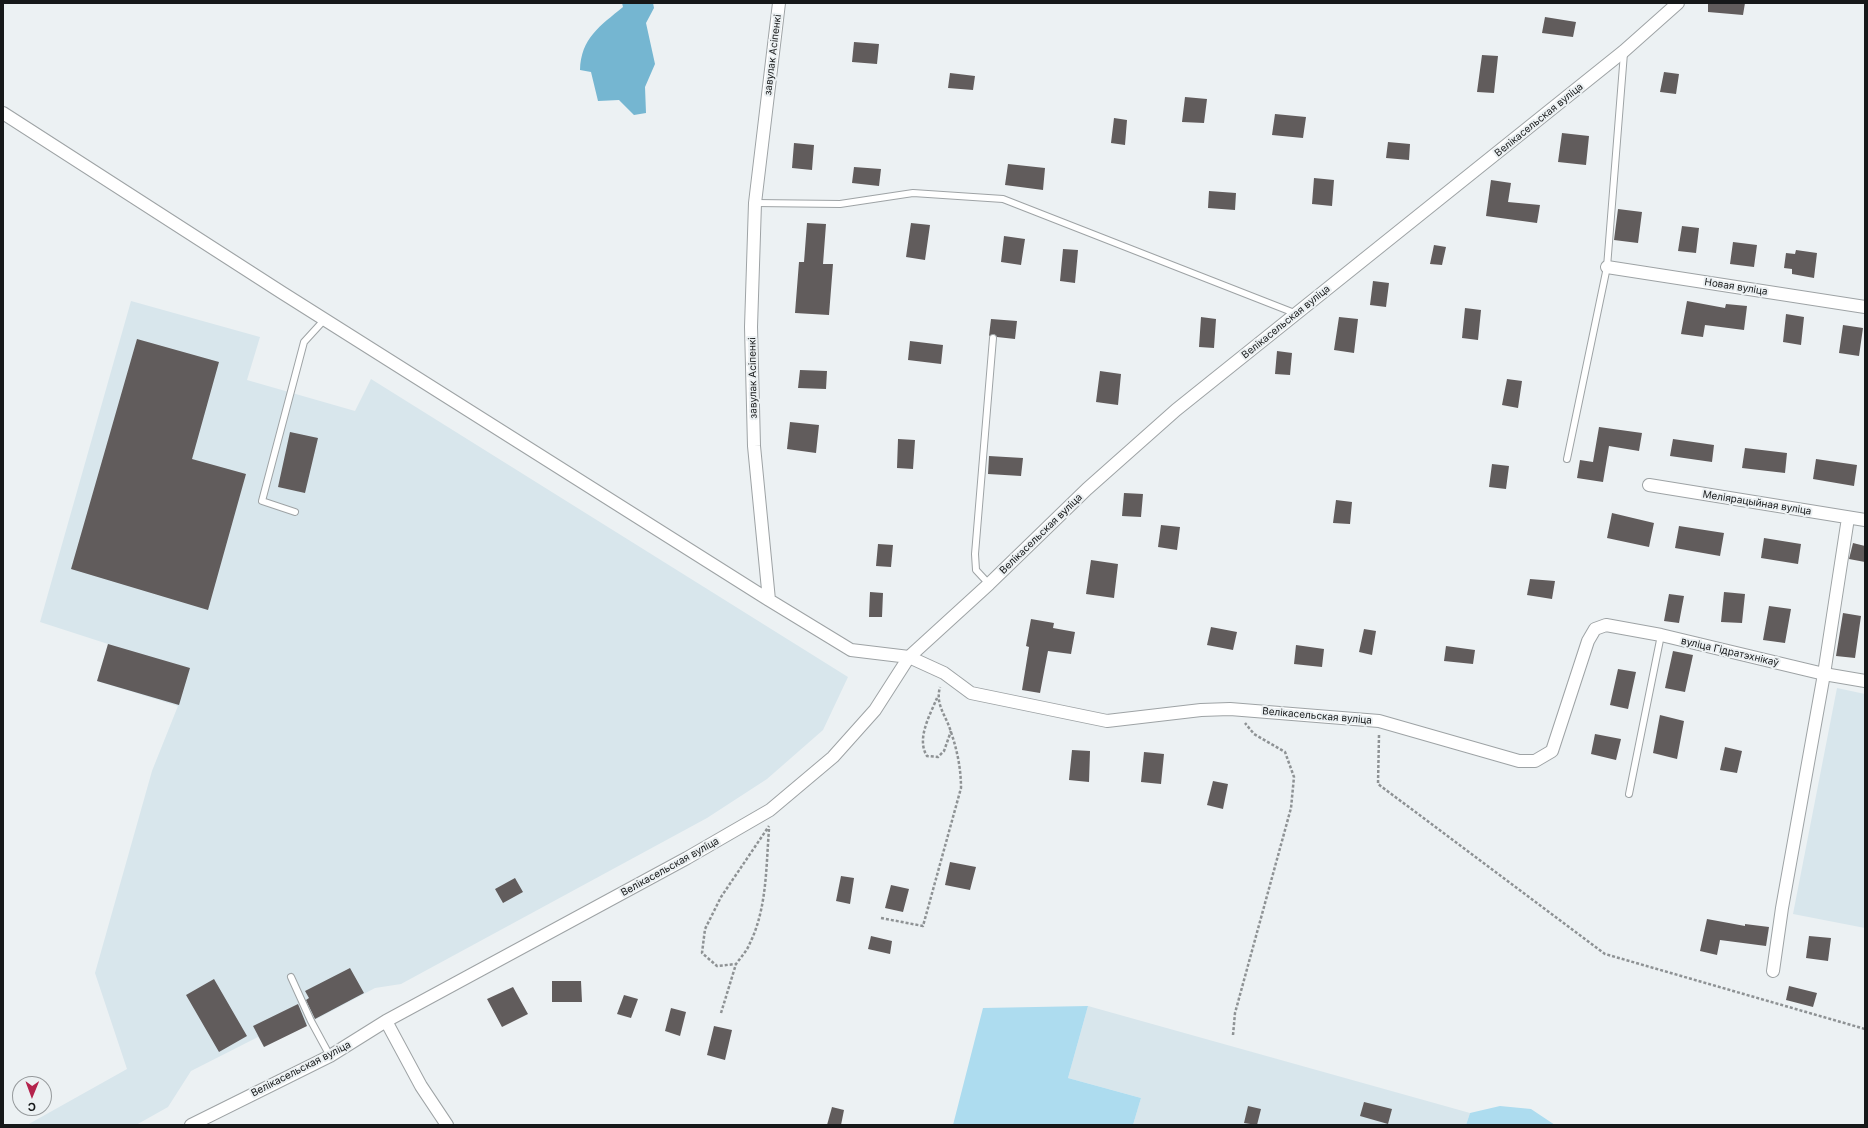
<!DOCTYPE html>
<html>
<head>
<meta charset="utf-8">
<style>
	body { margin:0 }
	#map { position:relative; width:1868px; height:1128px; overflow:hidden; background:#ecf1f3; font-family:Inter,sans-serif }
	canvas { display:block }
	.frame { position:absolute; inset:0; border:4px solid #161819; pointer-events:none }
	.north { position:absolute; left:12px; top:1076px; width:40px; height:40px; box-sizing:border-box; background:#ecf1f3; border:1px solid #969a9c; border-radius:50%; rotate:181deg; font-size:11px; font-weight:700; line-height:16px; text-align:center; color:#161819 }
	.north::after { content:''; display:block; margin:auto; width:14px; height:18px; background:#b4234c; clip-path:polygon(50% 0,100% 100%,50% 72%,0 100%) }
</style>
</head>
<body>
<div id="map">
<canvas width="1868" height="1128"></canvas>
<div class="frame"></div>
<div class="north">С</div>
</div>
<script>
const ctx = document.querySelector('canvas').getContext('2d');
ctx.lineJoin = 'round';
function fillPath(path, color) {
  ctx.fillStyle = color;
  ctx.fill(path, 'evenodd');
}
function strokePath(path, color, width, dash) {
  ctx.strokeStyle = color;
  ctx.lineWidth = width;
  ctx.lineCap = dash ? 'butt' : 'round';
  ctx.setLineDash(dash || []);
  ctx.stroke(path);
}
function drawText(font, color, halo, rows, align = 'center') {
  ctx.font = font + ' Inter,sans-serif';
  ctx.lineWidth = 4;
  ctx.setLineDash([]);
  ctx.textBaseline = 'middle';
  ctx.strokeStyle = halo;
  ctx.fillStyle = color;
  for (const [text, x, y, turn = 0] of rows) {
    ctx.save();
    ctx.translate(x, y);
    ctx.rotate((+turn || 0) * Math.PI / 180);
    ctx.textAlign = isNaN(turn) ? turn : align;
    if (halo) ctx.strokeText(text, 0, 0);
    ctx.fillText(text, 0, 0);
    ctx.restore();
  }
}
fillPath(new Path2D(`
	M131 301 260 337 247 380 355 411 371 379 848 677 823 730 767 779 707 818 401 984 375 988 264 1047 258 1037 191 1071 168 1107 136 1125H27L127 1069 95 973 152 771 178 706 97 681 108 644 40 622Z
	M1837 688 1865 694V928L1793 914Z
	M1088 1006 1470 1113 1466 1125H1133L1141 1098 1068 1078Z`), '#d8e6ec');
fillPath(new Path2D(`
	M1088 1006 1068 1078 1141 1098 1133 1125H953L983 1008Z
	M1500 1106 1531 1109 1555 1125H1466L1470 1113Z`), '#addcef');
fillPath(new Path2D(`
	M622 3H653L654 8 646 23 655 64 645 87 646 113 634 115 619 100 598 101 591 72 580 70C581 38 600 26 623 7Z`), '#75b6d1');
fillPath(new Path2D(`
	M1708 3H1745L1743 15 1708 12Z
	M1545 17 1576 22 1573 37 1542 33Z
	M854 42 879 44 877 64 852 62Z
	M1482 55 1498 56 1494 93 1477 92Z
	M1664 72 1679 74 1676 94 1660 92Z
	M950 73 975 76 973 90 948 88Z
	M1185 97 1207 99 1204 123 1182 122Z
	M1275 114 1306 117 1303 138 1272 135Z
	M1114 118 1127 120 1125 145 1111 143Z
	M1562 133 1589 136 1586 165 1558 162Z
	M1388 142 1410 144 1409 160 1386 158Z
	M794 143 814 145 812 170 792 168Z
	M1008 164 1045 168 1043 190 1005 185Z
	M854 167 881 169 879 186 852 183Z
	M1314 178 1334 180 1332 206 1312 204Z
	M1491 180 1511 183 1508 202 1540 205 1537 223 1486 216Z
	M1209 191 1236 193 1235 210 1208 208Z
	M1618 209 1642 212 1638 243 1614 240Z
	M807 223 826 224 823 264H833L829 315 795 313 799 262H804Z
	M911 223 930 225 925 260 906 257Z
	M1682 226 1699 228 1696 253 1678 251Z
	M1004 236 1025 239 1021 265 1001 262Z
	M1733 242 1757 245 1754 267 1730 264Z
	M1434 245 1446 247 1442 265 1430 264Z
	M1063 249 1078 250 1075 283 1060 281Z
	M1796 250 1817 253 1814 278 1792 274V269L1784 268 1786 253 1795 254Z
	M1373 281 1389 283 1386 307 1370 305Z
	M1687 301 1725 308 1726 304 1747 306 1744 330 1705 325 1703 337 1681 334Z
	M1465 308 1481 310 1478 340 1462 338Z
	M1786 314 1804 317 1801 345 1783 342Z
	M1201 317 1216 319 1214 348 1199 347Z
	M1339 317 1358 319 1354 353 1334 350Z
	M991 319 1017 321 1015 339 997 337 994 334 989 336Z
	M1843 325 1863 328 1859 356 1839 353Z
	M137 339 219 362 192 459 246 474 208 610 71 569Z
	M910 341 943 345 941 364 908 360Z
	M1277 351 1292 353 1290 375 1275 374Z
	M800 370 827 371 826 389 798 388Z
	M1100 371 1121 374 1118 405 1096 402Z
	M1507 379 1522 381 1518 408 1502 405Z
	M790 422 819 425 816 453 787 449Z
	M1599 427 1642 433 1639 451 1609 446 1603 482 1577 478 1580 460 1593 462Z
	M290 432 318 438 305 493 278 487Z
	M898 439 915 440 913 469 897 468Z
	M1673 439 1714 445 1712 462 1670 456Z
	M1745 448 1787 453 1785 473 1742 468Z
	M989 456 1023 458 1021 476 988 474Z
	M1816 459 1857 465 1854 486 1813 479Z
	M1492 464 1509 466 1506 489 1489 487Z
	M1124 493 1143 494 1141 517 1122 516Z
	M1336 500 1352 502 1350 524 1333 523Z
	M1612 513 1654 523 1649 547 1607 538Z
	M1161 525 1180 527 1177 550 1158 547Z
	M1679 526 1724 533 1720 556 1675 548Z
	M1764 538 1801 544 1798 564 1761 558Z
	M1853 543 1865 546V562L1849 559Z
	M878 544 893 545 891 567 876 566Z
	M1091 560 1118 564 1114 598 1086 594Z
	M1530 579 1555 581 1552 599 1527 595Z
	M870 592 883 593 882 617H869Z
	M1724 592 1745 594 1742 623 1721 622Z
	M1669 594 1684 596 1679 623 1664 621Z
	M1769 606 1791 609 1785 643 1763 640Z
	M1843 613 1861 616 1855 658 1836 656Z
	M1031 619 1054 623 1053 628 1075 632 1071 654 1048 651 1040 693 1022 690 1029 647 1026 646Z
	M1211 627 1237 632 1233 650 1207 645Z
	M1364 629 1376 631 1372 655 1359 652Z
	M108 644 190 668 179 705 97 681Z
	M1296 645 1324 649 1322 667 1294 664Z
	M1446 646 1475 650 1473 664 1444 661Z
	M1673 651 1693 655 1685 692 1665 688Z
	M1618 669 1636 672 1628 709 1610 705Z
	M1660 715 1684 721 1677 759 1653 753Z
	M1595 734 1621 739 1616 760 1591 754Z
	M1725 747 1742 751 1737 773 1720 770Z
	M1072 750 1090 751 1089 782 1069 780Z
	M1144 752 1164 754 1161 784 1141 782Z
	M1213 781 1228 784 1223 809 1207 805Z
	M950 862 976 867 970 890 945 885Z
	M841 876 854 878 850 904 836 901Z
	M515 878 523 892 503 903 495 889Z
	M891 885 909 889 903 912 885 908Z
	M1707 919 1745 926V924L1769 927 1766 946 1720 940 1717 955 1700 951Z
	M871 936 892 941 890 954 868 949Z
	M1809 936 1831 938 1828 961 1806 958Z
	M350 968 364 993 315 1019 306 1000 309 998 305 991Z
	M214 979 247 1036 219 1052 186 995Z
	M552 981H581L582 1002H552Z
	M1789 986 1817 993 1813 1007 1786 1000Z
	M513 987 528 1014 502 1027 487 999Z
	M624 995 638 999 631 1018 617 1014Z
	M298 1004 307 1026 264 1047 253 1026Z
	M671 1008 686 1012 680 1036 665 1031Z
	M714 1026 732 1030 725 1060 707 1055Z
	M1364 1102 1392 1109 1388 1124 1360 1116Z
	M1248 1106 1261 1109 1257 1125 1244 1123Z
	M832 1107 844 1110 841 1125H827Z`), '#615c5c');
const service = new Path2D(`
	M755 203 840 204 913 193 1003 199 1297 314
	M1567 459 1607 267 1624 53
	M295 512 262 501 304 342 325 319
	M989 584 976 570 975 554 993 338
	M1629 794 1661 635
	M291 977 311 1021 330 1056`);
const minor = new Path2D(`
	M779 3 755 203 751 327 754 446 769 600 851 650 909 657 944 673 971 693 1107 721 1201 710 1230 709 1379 721 1519 761H1535L1552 751 1588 641 1595 629 1606 625 1661 635 1824 674 1865 681
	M3 113 281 292 769 600
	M1607 267 1865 307
	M1649 485 1865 520
	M1773 971 1782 908 1824 674 1848 518
	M386 1021 421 1086 447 1125
	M191 1125 330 1056 386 1021 687 858 770 810 833 757 875 710 909 657 989 584 1087 489 1176 410 1624 51 1678 3`);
strokePath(service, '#9ea3a5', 8);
strokePath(minor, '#9ea3a5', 14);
strokePath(new Path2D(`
	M937 698C930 715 916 739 927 756L938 757 944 751 951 731
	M1379 735 1378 784 1605 954 1865 1029
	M769 829C766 867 767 908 750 943 747 951 741 957 736 964L717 966 702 953 705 929 721 897 769 826
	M881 918 923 926 961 788C961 768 957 750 951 732 946 715 935 705 940 687
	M721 1013 736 964
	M1233 1035 1235 1013 1291 808 1294 777 1285 752 1254 734 1245 723`), '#8e9294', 2.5, [3, 2]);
strokePath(service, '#fff', 6);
strokePath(minor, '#fff', 12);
drawText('10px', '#161819', '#ecf1f3', [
	["завулак Асіпенкі",773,55,-83],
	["Велікасельская вуліца",1539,120,-39],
	["Новая вуліца",1736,287,9],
	["Велікасельская вуліца",1286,322,-39],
	["завулак Асіпенкі",753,378,-91],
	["Меліярацыйная вуліца",1757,503,9],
	["Велікасельская вуліца",1041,534,-44],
	["вуліца Гідратэхнікаў",1730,652,13],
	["Велікасельская вуліца",1317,716,5],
	["Велікасельская вуліца",670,867,-29],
	["Велікасельская вуліца",301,1069,-27]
]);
</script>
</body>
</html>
